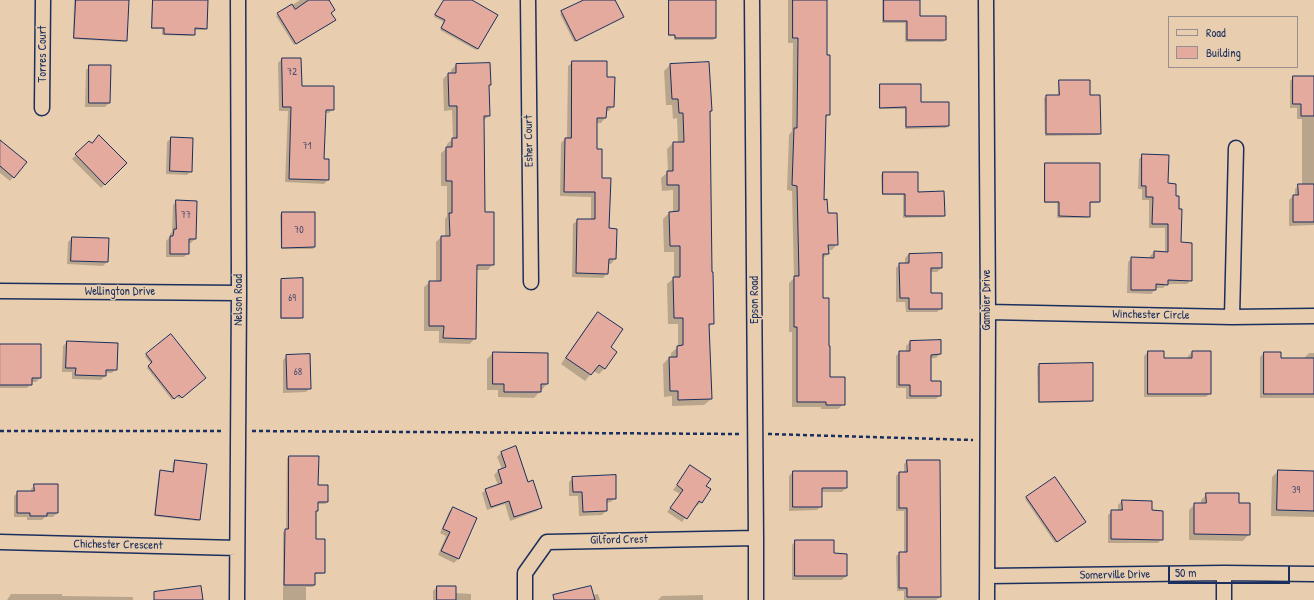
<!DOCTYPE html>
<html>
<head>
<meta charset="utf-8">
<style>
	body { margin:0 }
	#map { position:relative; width:1314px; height:600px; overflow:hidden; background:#e8ceaf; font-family:"Patrick Hand",sans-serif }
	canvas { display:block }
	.legend { position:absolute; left:1168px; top:16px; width:130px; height:52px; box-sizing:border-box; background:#e8ceaf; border:1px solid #968e8f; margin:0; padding:5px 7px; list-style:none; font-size:12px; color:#1b2f5e }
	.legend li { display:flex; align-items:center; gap:8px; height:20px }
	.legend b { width:20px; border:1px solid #968e8f }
	.scale { position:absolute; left:1168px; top:566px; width:122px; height:18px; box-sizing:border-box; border:2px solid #1b2f5e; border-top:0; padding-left:5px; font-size:12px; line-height:14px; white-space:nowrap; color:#1b2f5e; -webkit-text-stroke:3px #e8ceaf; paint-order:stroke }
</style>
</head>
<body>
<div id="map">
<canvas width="1314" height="600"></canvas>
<ul class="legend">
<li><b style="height:5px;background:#e8ceaf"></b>Road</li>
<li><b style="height:11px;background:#e3aa9d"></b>Building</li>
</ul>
<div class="scale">50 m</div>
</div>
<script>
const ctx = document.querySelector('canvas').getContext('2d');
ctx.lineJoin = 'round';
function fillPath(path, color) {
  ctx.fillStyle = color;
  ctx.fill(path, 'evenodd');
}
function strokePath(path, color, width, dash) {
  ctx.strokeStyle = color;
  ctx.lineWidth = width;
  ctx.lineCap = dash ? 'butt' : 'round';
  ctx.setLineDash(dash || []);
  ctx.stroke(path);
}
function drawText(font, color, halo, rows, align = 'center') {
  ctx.font = font + ' "Patrick Hand",sans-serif';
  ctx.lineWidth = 3;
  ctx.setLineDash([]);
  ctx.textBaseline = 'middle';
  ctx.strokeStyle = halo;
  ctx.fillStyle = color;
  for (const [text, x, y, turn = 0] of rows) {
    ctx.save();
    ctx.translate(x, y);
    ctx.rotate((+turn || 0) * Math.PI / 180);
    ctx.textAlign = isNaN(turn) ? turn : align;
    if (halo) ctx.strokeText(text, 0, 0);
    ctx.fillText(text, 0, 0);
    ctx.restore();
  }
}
fillPath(new Path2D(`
	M74 0H128L126 40 125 42 73 39Z
	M152 0H207L206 28 205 30H194V34L193 36 162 35V29H151Z
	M300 0H328L333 22 294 45 276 16Z
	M444 0H470L477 48 476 50 440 30 444 22 434 17Z
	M586 0H614L623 17 574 42 560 14Z
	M668 0H715V38L713 40H674V36H668Z
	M788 0H826V56L829 114 825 118 823 201 837 244 832 250H827L828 254 822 259V299L829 378 844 404 838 409H821V407H792V332H789V283L794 278 792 191 787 190 789 135 792 131 793 43H788Z
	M882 0H919V17L945 40 943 42H905V23H882Z
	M282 59 301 87 333 109 329 113H325L323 160 328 180 324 184 285 182 288 111H279L278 63Z
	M573 62 606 78 613 106 609 111H605V118L601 123H596V150L608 229 615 259 611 264H608L607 273 603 278 572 277 573 224 578 220H591V197L560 196 561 143 565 139H567L568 66Z
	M456 65 488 86 489 116 483 121 484 213 493 264 488 270H476L475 338 470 344 439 343V331H424V287L430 282H436V242L441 237H445V219L447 216V186H441V153L447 148V144L453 139 452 110 444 111 443 79 448 74H451V70Z
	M670 65 711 111 709 113 711 273 713 323 708 328 711 399 704 405 672 406V396L664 397 663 364 669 358H671V353L678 347V324H668L667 284 674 278V252H664L663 219 669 213 673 212V190L662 191 661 178 668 172 667 149 673 143H678L677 118 673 119 672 105H666L664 71Z
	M90 66H110L109 103 105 107H85L86 70Z
	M1294 77H1314V225L1289 226V200L1293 196H1295V189L1299 185H1302V119H1297V108H1290V81Z
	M1060 81 1089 96 1100 133 1098 135 1045 136 1044 98 1046 96H1058V83Z
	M880 85 920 104 948 103V126L946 128 905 129V109H879V87Z
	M171 138 191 171 187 175 166 174 167 142Z
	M0 142 13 177 10 181 0 173Z
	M89 142 126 163 101 188 72 159Z
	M1143 155 1167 184 1180 243 1191 280 1187 284H1167L1163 288H1155V290L1151 294 1127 293 1128 262 1132 258 1150 259V256L1154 252H1165V228H1149V200H1142V189H1138L1139 159Z
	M1046 164 1099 202 1097 203H1089V216L1087 218H1057V203H1044V165Z
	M883 173 917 193 944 216 942 217 903 218V195H882L881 175Z
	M177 201 195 239 191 243H188V253L184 257H166V241L170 237V234L172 232 173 205Z
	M282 213H314V247L313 249H281L280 215Z
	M72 238 107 262 103 266 67 264 68 242Z
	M909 254 941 268 937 272H930V294L941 308 937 312H906L905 302H896V268L900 264H905V258Z
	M281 280 302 317 300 319H280V281Z
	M598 313 609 348 605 368 599 374 593 371 585 381 561 364 592 319Z
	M67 342 117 344 116 369 112 373H105V376L101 380 72 379V372H62L63 346Z
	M910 342 940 354 936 358H930V382L940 395 936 399H906V388H896V356L900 352H906V346Z
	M0 345 40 378 36 382H31V384L27 388H0Z
	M1148 352H1163V359H1188V356L1192 352 1210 393 1206 397H1144V356Z
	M493 353 547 384 534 398 498 397V390H487V359Z
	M1264 353 1280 359H1305V357L1309 353H1314V398H1260V357Z
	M147 355 203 379 179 399 177 395 172 400 147 368 151 364 145 356Z
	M287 356 310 388 306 392 283 393V360Z
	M1039 365 1092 401 1090 402 1038 403 1037 367Z
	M501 453 527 483 541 507 537 511 510 521 505 504 487 510 482 493 486 490 498 485 494 475 498 471 502 469 497 457Z
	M289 457H318L317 486 327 502 325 504H317V511L315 512V540L324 573 322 574H314V585L313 587H306V600H283V532L286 530 287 458Z
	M175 461 199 520 198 521 154 516 159 473 161 471 172 473 173 463Z
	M907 461 940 597 936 600H904V591H897L896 556 900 553H904V511H896V476L899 473H904V464Z
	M690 466 704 486 701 502 697 506 695 504 682 522 667 512 680 494 673 490Z
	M1278 471 1314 472V517L1271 516 1272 477Z
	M793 472 846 488 842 492H821V506L817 510 789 511V476Z
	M573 478 615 498 611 502 606 503V511L602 515 579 516 578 496H569V482Z
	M1055 478 1083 524 1055 543 1025 499Z
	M35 485 57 513 53 517H45L42 520H27V517H14V496L18 492H31V489Z
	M1207 494 1238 504 1249 534 1243 541 1189 540V510L1195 504H1201V500Z
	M1122 501 1151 511 1162 539 1158 543H1108V515L1112 511H1118V505Z
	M453 508 476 518 458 559 454 563 438 555 446 536 440 533 449 512Z
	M796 541 833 554 846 576 842 580H792V545Z
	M437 587 455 593 471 594V600H433V591Z
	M11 594H62V596L133 597V600H7Z
	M598 594 600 600H559L593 595Z
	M703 595V600H658L662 596Z`), '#0003');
const building = new Path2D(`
	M76 0H129L127 41 74 38Z
	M153 0H208L207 29 195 28V35L164 34V28H152Z
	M309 0H329L335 10 331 13 336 20 296 44 277 13 292 4 295 9Z
	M444 0H472L498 15 478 49 441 28 445 20 435 15Z
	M584 0H615L624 17 576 41 561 11Z
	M669 0H716V38H675V35H669Z
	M793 0H827V55H830V115H826L824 200 827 199 828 213H837L838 245H828L829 254H823V298H829V346H830V377H845V405H826V402H797V327H794V276H799L797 186 792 185 794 128H797L798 38H793Z
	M884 0H920V16H946V40H907V21H884Z
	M282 58H301L302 86H334V110H326L324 159H329V180L289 179 291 107H283Z
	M572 61H607V77H615L614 107H607L606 118H597V149H602V178H611L609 228 617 229 616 259H609L608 274 576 273 577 219H595V192H564L565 138H571Z
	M709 62 712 111H710L712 272H713L714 324H709L712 399 678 400V391H670L669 357H677V346L683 345V318H674L673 277H680V246H670L669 212 679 211V185H667V171H673V142H684L683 113H679L678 99H672L670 64Z
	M490 63 491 85H489L490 116H484L485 212H494V265H477L476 339 443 338 444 326H429V281H441V236H450L449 213H452V181H446V147H452V138H457V106H449L448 73H456V64Z
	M89 65H111L110 103H89Z
	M1293 76H1314V116H1301V104H1293Z
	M1059 80H1090V95H1100L1101 134H1046V95H1059Z
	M880 84H921V102H949V126L906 127V107L880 108Z
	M99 135 127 163 105 185 75 154 89 141 92 143Z
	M171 137 193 138 192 172 170 171Z
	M0 140 27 162 14 178 0 166Z
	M1142 154 1169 155 1168 183 1176 184V196H1179V209H1182L1181 242 1192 243V281L1168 280V285L1156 284V290H1131V257L1154 258V251L1168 252V224H1152L1153 197H1146V186H1142Z
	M1045 163H1100V202H1090V217L1059 216V202H1045Z
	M883 172H918V192L944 191 945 216H905V194H883Z
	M1298 184H1314V222H1293V195H1298Z
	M176 200 197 201 196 239H189V254H170V236H173L174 229H176Z
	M282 212H315V247L282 248Z
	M72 237 109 238 108 262 71 261Z
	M942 253V268H931V293H942V309H909V298H900L899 263H909V254Z
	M303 278V318H281V279Z
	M598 312 623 329 611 347 617 352 605 369 599 365 591 375 566 358Z
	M171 334 206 378 182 398 179 395 174 399 148 366 152 362 146 354Z
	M941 340V354L931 355V381H941V396H910V385H899V351H910V341Z
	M67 341 118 343 117 370H106V376L75 375 76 368H66Z
	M0 344H41V378H32V385H0Z
	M1148 351H1164V358H1192V351H1211V394H1148Z
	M493 352 548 353V384H541V392H504V384H493Z
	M1264 352H1281V358H1314V394H1264Z
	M310 354 311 389H287L286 355Z
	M1093 363V401L1039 402V364Z
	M516 446 528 482 533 480 542 508 514 517 509 501 491 507 485 489 502 483 498 470 506 467 501 452Z
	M289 456H319L318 485H328V502H318V511H316V539H325V573H315V585H284L285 529H288Z
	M175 460 207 464 200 520 155 515 160 470 173 472Z
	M907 460H940L941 597H907V588H899V552H907V508H899V472H907Z
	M690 465 711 479 706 486 711 489 702 503 699 501 687 519 670 508 683 490 677 485Z
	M1278 470 1314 471V511L1277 510Z
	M793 471H847V488H822V507H793Z
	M616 475V499H607V511L583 512 582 492H573L572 477Z
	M1055 477 1086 522 1057 542 1026 497Z
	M34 484H58V513H47V516H30V513H17V491H34Z
	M1206 493H1239V503H1250V535L1194 534V503H1206Z
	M1122 500 1152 501V510L1163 511V540L1111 539V510H1122Z
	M453 507 477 518 459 559 441 551 450 532 443 529Z
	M795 540H834V553L847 554V576H795Z
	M201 586 203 600H154V592Z
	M437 586H456V600H437Z
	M591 586 595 600H554L553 595Z`);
fillPath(building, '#e3aa9d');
strokePath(building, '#1b2f5e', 1);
const street = new Path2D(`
	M528 0 531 282
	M752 0 756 538V600
	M986 0 988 312 987 600
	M42 108 43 0
	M0 291 239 293
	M988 312 1232 317 1314 316
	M1232 317 1236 148
	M0 542 237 548
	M988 576 1224 573 1314 574
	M237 600 239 293 238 0
	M525 600V573L547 542 756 538
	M1224 600V573`);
strokePath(street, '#1b2f5e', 17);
strokePath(new Path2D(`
	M0 431H223
	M252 431 741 434
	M768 434 973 440`), '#1b2f5e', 2.5, [4, 3]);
strokePath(street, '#e8ceaf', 14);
drawText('10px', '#4d4e6e', null, [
	["72",292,72],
	["71",307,146],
	["77",186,215],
	["70",299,230],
	["69",292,298],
	["68",298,372],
	["39",1296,490]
]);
drawText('12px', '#1b2f5e', '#e8ceaf', [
	["Torres Court",43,54,-90],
	["Esher Court",529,141,-91],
	["Wellington Drive",120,292],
	["Nelson Road",239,300,-90],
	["Epson Road",755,300,-90],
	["Gambier Drive",987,300,-90],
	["Winchester Circle",1151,315,1],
	["Gilford Crest",619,540,-1],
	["Chichester Crescent",118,545,1],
	["Somerville Drive",1115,575,-1]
]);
</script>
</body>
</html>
